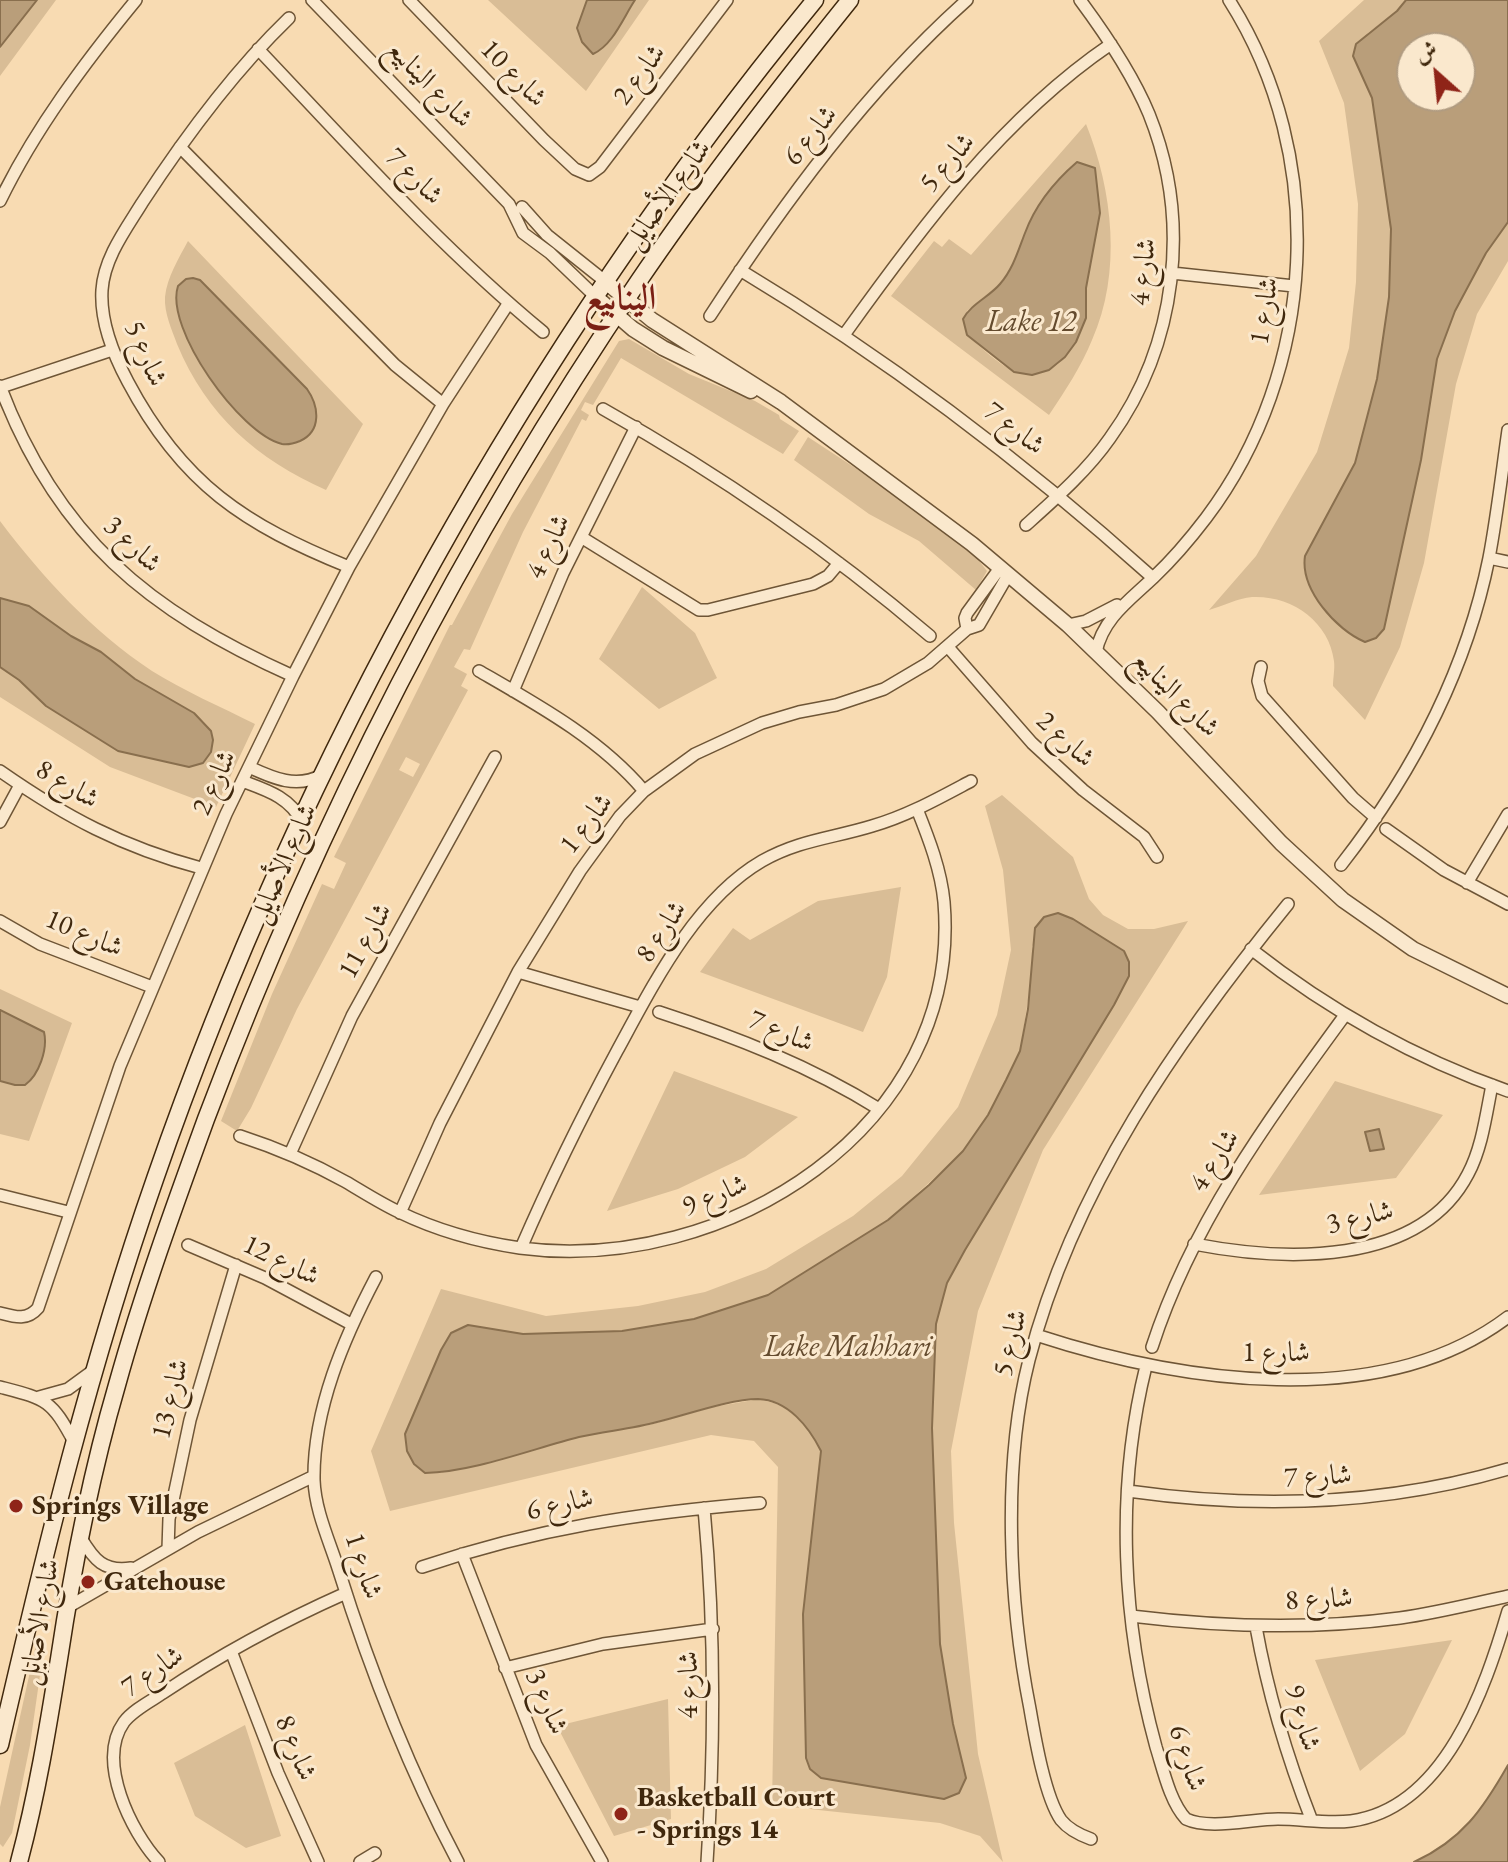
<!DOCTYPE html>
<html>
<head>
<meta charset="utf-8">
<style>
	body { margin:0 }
	#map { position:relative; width:1508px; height:1862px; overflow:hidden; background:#f8dbb2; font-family:"EB Garamond",Amiri,serif }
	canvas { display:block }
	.north { position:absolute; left:1396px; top:32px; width:80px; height:80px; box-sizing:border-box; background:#fae8cd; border:2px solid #b09b80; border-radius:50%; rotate:333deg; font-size:22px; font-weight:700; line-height:32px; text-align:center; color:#40280d }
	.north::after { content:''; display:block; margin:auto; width:28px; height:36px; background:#8f2418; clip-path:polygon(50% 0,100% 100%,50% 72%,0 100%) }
</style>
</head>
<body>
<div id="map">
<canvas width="1508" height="1862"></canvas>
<div class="north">ش</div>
</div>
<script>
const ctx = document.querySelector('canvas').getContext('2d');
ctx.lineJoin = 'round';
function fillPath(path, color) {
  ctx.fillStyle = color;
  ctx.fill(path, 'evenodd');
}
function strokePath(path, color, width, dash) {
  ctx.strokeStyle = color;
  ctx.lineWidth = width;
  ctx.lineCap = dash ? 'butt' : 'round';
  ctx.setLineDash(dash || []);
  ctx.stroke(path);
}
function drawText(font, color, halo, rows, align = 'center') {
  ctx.font = font + ' "EB Garamond",Amiri,serif';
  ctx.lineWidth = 6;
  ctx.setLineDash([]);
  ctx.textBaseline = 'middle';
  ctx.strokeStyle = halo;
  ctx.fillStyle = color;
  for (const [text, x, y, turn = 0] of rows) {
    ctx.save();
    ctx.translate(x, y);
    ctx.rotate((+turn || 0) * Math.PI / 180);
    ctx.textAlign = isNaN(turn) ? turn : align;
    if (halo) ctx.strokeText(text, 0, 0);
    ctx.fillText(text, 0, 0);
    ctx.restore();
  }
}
fillPath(new Path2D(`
	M0 0H56L0 76Z
	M488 0H587L581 15 610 39 635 0H649L586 91Z
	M1364 0H1406L1397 11 1368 33 1354 56 1372 98 1391 229 1389 297 1377 379 1355 463 1320 528 1409 512 1437 359 1455 311 1486 253 1508 222V261L1477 314 1456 384 1424 563 1400 647 1365 720 1333 686C1333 678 1335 669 1334 661 1329 621 1291 595 1252 597 1238 598 1223 606 1209 610L1256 556 1317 452 1349 348 1356 282 1358 204 1344 103 1319 41Z
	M1086 124C1113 191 1122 273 1092 340 1081 367 1065 391 1049 415L891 296 934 241 942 247 949 239 971 255ZM1069 170C1077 179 1093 190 1097 201 1104 219 1076 338 1065 356 1060 366 1045 373 1034 374 1010 378 985 350 968 336L967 311 1000 284 1013 264 1034 215 1046 195Z
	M188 241 363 424 326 490C257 459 207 416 177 344 172 330 164 313 165 297 167 277 179 258 188 241ZM193 278 219 299 270 352 244 419 209 378 189 342 182 282Z
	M629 339 689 374 755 401 779 415 780 419 799 431 783 454 621 358 593 405 585 402 581 410 589 415 586 421 582 419 523 532 470 650 464 649 454 667 467 674 461 686 468 690 297 1009 251 1108 237 1131 221 1121 272 994 322 884 334 889 346 863 334 857 450 625H452L512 514 619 341ZM406 757 420 764 413 777 399 770Z
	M808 437 892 492 976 557 987 571 976 590 919 541 869 514 794 460Z
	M0 521C43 578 92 631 152 671 184 691 221 707 255 724L216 807 110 767 0 697Z
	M642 587 695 633 717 678 659 709 599 659Z
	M1002 795 1073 857 1089 899 1103 915 1128 929H1154L1188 921 1043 1150 978 1311 951 1451 954 1523 978 1754 1003 1862 980 1836 940 1823 772 1805 778 1467 754 1441 711 1435 390 1511 371 1451 441 1289 546 1316 638 1306 705 1292 766 1269 853 1216 902 1176 958 1107 997 1015 1011 950 1003 870 985 806ZM1073 919 1124 951 1114 1005 965 1250 947 1283 936 1324 932 1428 940 1644 953 1724 965 1778 810 1769 806 1758 803 1614 821 1450 810 1428 781 1405 759 1399 713 1407 649 1425 588 1435 439 1473 405 1434 441 1350 451 1333 468 1325 523 1334 622 1331 694 1319 768 1295 888 1220 963 1152 988 1115 1006 1080 1020 1051 1033 969 1032 946Z
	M901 887 887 977 863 1032 700 972 733 928 750 940 818 901Z
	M0 989 72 1023 29 1141 0 1134V1081C36 1091 37 1073 46 1043L20 1020 0 1010Z
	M674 1071 798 1117 745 1157 678 1189 607 1211Z
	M1335 1081 1443 1115 1396 1178 1259 1195Z
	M37 1640H45L30 1745 12 1833 3 1847 0 1844V1807Z
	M1452 1640 1405 1734 1360 1771 1315 1660Z
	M668 1699 671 1819 614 1836 557 1726Z
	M245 1725 281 1836 246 1848 195 1816 174 1763Z`), '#d9bd96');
const water = new Path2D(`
	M0 0H37L0 47Z
	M587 0H635C623 18 613 45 593 54L582 42 577 28Z
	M1406 0H1508V222L1486 253 1455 311 1437 359 1421 460 1384 629 1376 638 1365 642C1336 630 1300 589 1305 556L1355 463 1377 379 1389 297 1391 229 1372 98 1353 56 1356 44 1397 11ZM1412 48H1460V96H1412Z
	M1077 162 1095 168 1100 213 1086 288V318L1076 342 1065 357 1049 370 1032 375 1014 372 967 335 963 319C971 304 989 297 1000 284 1013 269 1018 251 1025 233 1035 206 1055 181 1077 162Z
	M193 278 200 280 307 389C319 406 322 431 300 441 295 443 287 445 282 444 240 434 164 328 178 286L186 279Z
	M0 598 29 606 71 636 101 652 135 679 194 713 211 731 213 740 211 752 203 763 189 767 118 751 46 706 19 680 0 667Z
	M1058 913 1073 919 1124 951 1129 962V976L1114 1005 965 1250 947 1283 936 1324 932 1428 940 1644 953 1724 966 1778 959 1793 944 1799 821 1778 810 1769 806 1758 803 1614 821 1451C809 1427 788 1400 758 1399 730 1399 686 1415 657 1422 632 1429 605 1431 579 1437 532 1449 473 1472 425 1473L414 1464 407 1451 405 1434 441 1350 451 1333 468 1325 523 1334 622 1331 694 1319 768 1295 888 1220 929 1185 963 1151 988 1115 1006 1080 1020 1051 1028 1009 1035 928 1044 917Z
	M0 1010 44 1032C48 1049 39 1075 25 1085H15L0 1081Z
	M1379 1129 1384 1149 1370 1151 1365 1132Z
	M1508 1765V1862H1414C1462 1840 1483 1809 1508 1765Z`);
fillPath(water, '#b99e7a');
strokePath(water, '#896f4e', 2);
const minor = new Path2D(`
	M312 0 509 204 523 233 550 253 597 298
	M409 0 544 140 575 169 589 175 600 167 727 0
	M289 18C232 73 185 137 142 203 126 229 104 258 102 290 100 322 113 354 128 382 182 484 245 525 349 567
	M258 49C350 146 440 247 543 332
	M180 147 395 365 443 404
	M0 201C35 129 85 62 136 0
	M522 207 547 235 606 282
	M740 270C888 359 1024 462 1153 578
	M1172 273 1294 286
	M710 316C783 204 867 89 967 0
	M844 335C920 229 1002 118 1111 44
	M0 386C57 537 148 611 293 676
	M1 387 112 350
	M603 409C719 474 828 549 930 636
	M1026 525C1055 499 1087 471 1110 438 1177 345 1192 221 1149 114 1132 73 1106 35 1080 0
	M581 537 699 610H708L813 584 828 576 839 563
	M1489 558 1508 562
	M1068 625 1086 621 1117 605
	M967 629 965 618 967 613 1000 568
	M948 647 1032 743 1083 790 1144 837 1157 857
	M1096 652C1103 618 1130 600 1154 577 1173 559 1190 539 1206 518 1317 371 1329 157 1229 0
	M1261 667 1258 681 1262 696 1353 798 1376 818
	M479 671C538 705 600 739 644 791
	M513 691 563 573 636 427
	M249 767C273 778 296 789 322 775
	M0 771C66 817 122 847 201 868
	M242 781C266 790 290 797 302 822
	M0 822 20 785
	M1386 829 1444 870 1508 904
	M1341 865C1412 774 1466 672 1489 558 1497 516 1502 472 1508 430
	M1467 883 1508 814
	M0 921 40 944 152 987
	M1251 949C1330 1011 1414 1058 1508 1091
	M518 972 640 1007
	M659 1012C736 1037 810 1066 879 1109
	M240 1136C277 1148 312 1163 346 1182 363 1192 380 1203 399 1212 436 1230 479 1242 520 1248 724 1275 963 1128 944 902 941 870 929 839 917 809
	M290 1154 352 1016 495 757
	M0 1195 68 1212
	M400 1213 440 1123 518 972 580 871 620 816 644 791 695 754 762 723 799 712 836 705 884 689 928 663 967 629 979 625 1008 575
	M1194 1244C1282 1261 1419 1268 1468 1174 1482 1148 1486 1115 1492 1085
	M188 1245 265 1278 351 1324
	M521 1248C550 1181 582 1116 617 1051 653 985 695 900 762 861 799 840 833 838 872 826 907 816 939 798 971 781
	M376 1277C344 1338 313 1409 314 1480 315 1510 329 1540 338 1568 370 1670 408 1768 458 1862
	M0 1313C15 1317 27 1321 38 1308L120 1066 226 814 293 676 349 567 443 404 508 304
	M1036 1335C1177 1381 1380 1414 1508 1317
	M1152 1347C1192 1223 1269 1119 1345 1015
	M1146 1366C1115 1491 1122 1623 1156 1747 1163 1769 1170 1802 1186 1819 1209 1830 1252 1819 1278 1819 1302 1819 1327 1824 1351 1821 1445 1808 1485 1689 1508 1611
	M0 1387C46 1399 51 1399 74 1442
	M39 1397 68 1389 94 1370
	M1128 1491C1256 1509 1383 1506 1508 1469
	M704 1508C715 1626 715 1743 707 1862
	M81 1538C94 1560 104 1572 131 1568
	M168 1549 169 1519 190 1420 236 1265
	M462 1554 536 1745 602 1862
	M422 1567C537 1528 639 1513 760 1503
	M68 1607 198 1532 314 1476
	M1131 1616C1221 1627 1310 1630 1400 1618 1436 1613 1472 1604 1508 1596
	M1256 1627C1268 1694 1287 1757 1312 1821
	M231 1651 278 1773 318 1862
	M505 1668 603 1644 713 1629
	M1091 1839C1080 1835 1069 1830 1061 1820 1045 1797 1035 1738 1030 1709 1009 1603 1002 1466 1029 1360 1073 1189 1178 1039 1288 904
	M159 1862C131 1832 96 1761 124 1722 133 1710 151 1701 163 1693 221 1654 283 1621 346 1593
	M360 1862 375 1853`);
const tertiary = new Path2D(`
	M606 282 652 320 781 402 972 544 1068 625 1158 712 1281 843 1343 900 1413 949 1508 996
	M597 298 633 329 663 348 751 391`);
const secondary = new Path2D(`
	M0 1745C44 1554 90 1365 155 1179 300 760 533 343 815 0
	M19 1862C37 1795 48 1727 59 1659 73 1566 91 1474 117 1385 142 1295 174 1207 206 1119 317 825 461 543 638 282 704 185 776 92 850 0`);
strokePath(minor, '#6e5536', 14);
strokePath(tertiary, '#6e5536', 17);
strokePath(secondary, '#40280d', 19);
strokePath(minor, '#fae8cd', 11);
strokePath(tertiary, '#fae8cd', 14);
strokePath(secondary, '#fae8cd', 16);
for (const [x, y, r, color] of [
	[16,1506,8,"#8f2418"],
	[88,1582,8,"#8f2418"],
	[621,1814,8,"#8f2418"]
]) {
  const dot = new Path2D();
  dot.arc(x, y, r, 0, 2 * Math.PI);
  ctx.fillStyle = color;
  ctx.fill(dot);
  strokePath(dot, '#fae8cd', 3);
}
drawText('28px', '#40280d', '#fae8cd', [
	["شارع 10",513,74,46],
	["شارع 2",640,75,-53],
	["شارع الينابيع",429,84,46],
	["شارع 6",811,136,-51],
	["شارع 5",948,163,-49],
	["شارع 7",414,177,45],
	["شارع الأصايل",668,195,-54],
	["شارع 4",1144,272,-84],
	["شارع 1",1265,311,-81],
	["شارع 5",145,354,67],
	["شارع 7",1014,429,38],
	["شارع 3",132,545,44],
	["شارع 4",549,547,-65],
	["شارع الينابيع",1175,694,45],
	["شارع 2",1065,740,43],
	["شارع 2",215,783,-65],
	["شارع 8",67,785,31],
	["شارع 1",587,824,-52],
	["شارع الأصايل",284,864,-66],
	["شارع 8",662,932,-56],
	["شارع 10",84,934,23],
	["شارع 11",366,941,-61],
	["شارع 7",781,1032,23],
	["شارع 4",1215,1161,-57],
	["شارع 9",715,1196,-22],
	["شارع 3",1360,1218,-13],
	["شارع 12",281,1261,26],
	["شارع 5",1011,1343,-76],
	["شارع 1",1276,1353],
	["شارع 13",171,1399,-76],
	["شارع 7",1318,1477,-3],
	["شارع 6",560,1505,-12],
	["شارع 1",363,1566,72],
	["شارع 8",1319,1600,-3],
	["شارع الأصايل",40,1622,-80],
	["شارع 7",153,1672,-34],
	["شارع 4",689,1685,-90],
	["شارع 3",546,1702,67],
	["شارع 9",1302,1718,74],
	["شارع 8",295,1748,68],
	["شارع 6",1187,1758,72]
]);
drawText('bold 28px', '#40280d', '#fae8cd', [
	["Springs Village",32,1506],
	["Gatehouse",104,1582],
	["Basketball Court",637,1798],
	["- Springs 14",637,1830]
], 'left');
drawText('italic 30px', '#644b2e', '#fae8cd', [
	["Lake 12",1031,323],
	["Lake Mahhari",848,1348]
]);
drawText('bold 36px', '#7a1f14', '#fae8cd', [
	["الينابيع",620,299]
]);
</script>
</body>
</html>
